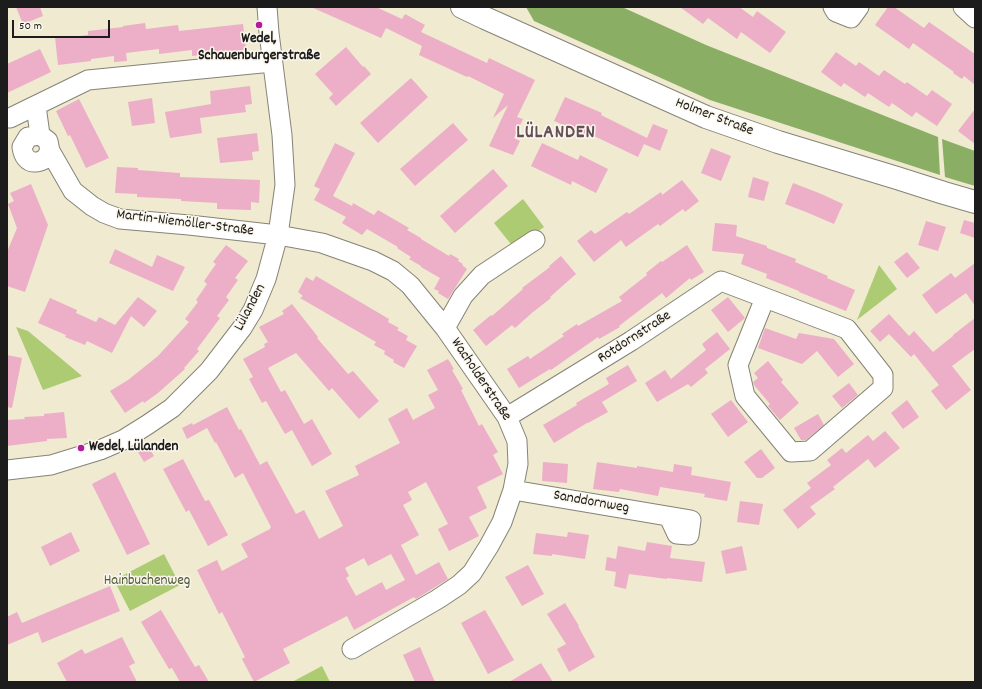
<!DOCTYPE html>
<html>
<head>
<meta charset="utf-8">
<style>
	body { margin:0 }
	#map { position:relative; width:982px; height:689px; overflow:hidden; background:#efead0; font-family:Dekko,sans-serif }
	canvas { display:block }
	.frame { position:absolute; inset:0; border:8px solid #1c1c1c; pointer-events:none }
	.scale { position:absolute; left:12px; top:20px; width:98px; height:18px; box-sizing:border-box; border:2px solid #1c1c1c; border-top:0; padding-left:5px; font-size:12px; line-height:14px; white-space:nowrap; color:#1c1c1c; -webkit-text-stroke:3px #fbf7ec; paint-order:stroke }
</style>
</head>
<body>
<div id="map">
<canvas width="982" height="689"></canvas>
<div class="frame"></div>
<div class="scale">50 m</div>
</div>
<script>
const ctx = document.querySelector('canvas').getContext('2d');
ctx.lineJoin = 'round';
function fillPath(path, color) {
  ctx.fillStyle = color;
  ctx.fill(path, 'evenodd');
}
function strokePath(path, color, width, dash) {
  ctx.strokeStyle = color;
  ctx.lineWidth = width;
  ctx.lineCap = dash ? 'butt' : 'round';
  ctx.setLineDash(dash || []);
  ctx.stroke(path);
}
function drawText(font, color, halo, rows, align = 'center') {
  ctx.font = font + ' Dekko,sans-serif';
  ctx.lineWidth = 3;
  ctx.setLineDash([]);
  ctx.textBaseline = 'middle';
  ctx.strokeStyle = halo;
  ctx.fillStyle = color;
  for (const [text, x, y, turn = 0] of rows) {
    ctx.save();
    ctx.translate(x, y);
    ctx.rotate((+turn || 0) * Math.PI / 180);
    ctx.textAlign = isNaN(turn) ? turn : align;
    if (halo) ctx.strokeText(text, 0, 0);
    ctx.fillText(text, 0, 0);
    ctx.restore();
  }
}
fillPath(new Path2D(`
	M523 199 544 227 514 248 494 223Z
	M879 265 897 289 857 320Z
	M16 327 28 331 82 376 43 390Z
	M164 554 180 585 130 611 114 580Z
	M322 666 330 682H292Z`), '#adcb72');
fillPath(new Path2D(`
	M526 7H622L706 45 938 137 940 175 710 100 534 21Z
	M942 139 975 151V186L945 177Z`), '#8aaf64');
fillPath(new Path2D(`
	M16 7H40L43 16 23 24Z
	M311 7H376L402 19 405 14 425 25 421 32 487 63 489 58 535 80 517 117 523 119 514 138 520 141 513 155 489 146 508 105 493 118 504 94 468 76 467 77 419 55 422 46 386 28 381 38Z
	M680 7H739L753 17 757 11 786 32 770 53 741 32 737 39 708 18 703 24Z
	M888 7H894L924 28 929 22 975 54V85L964 76 962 79 953 73 954 72 913 43 909 49 875 25Z
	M145 23 146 29 178 25 179 31 243 24 246 50 192 56V50L159 54V49L126 53 127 61 114 62V56L91 59V61L58 65 55 37 66 36V38L88 35V31L123 27V26Z
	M346 47 363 67 364 66 371 74 336 106 329 98 333 94 315 74Z
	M40 49 51 72 7 93V64Z
	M836 52 856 66 859 62 879 76 884 70 905 84 907 82 927 96 932 90 952 104 937 126 916 112 912 117 892 103 889 107 868 93 865 97 844 83 841 87 821 72Z
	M411 78 428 97 378 143 360 123Z
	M250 86 252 104 245 105 246 112 200 118 202 133 170 138 165 112 211 104 210 91Z
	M565 97 602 113 601 115 647 138 653 124 668 130 660 151 644 144 638 157 592 135 591 137 554 121Z
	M152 98 155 123 132 126 128 102Z
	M79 99 109 158 86 168 70 135 68 136 56 111Z
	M975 109V144L958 131Z
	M453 123 468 140 415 186 400 169Z
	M257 133 259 151 252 152 253 160 220 163 217 138Z
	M335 143 355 153 333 196 352 206 353 203 374 215 378 210 409 228 407 230 421 238V239L449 256 450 254 459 259 458 261 463 264 462 265 467 269 448 299 438 293 439 291 434 289 440 278 421 267V266L409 259 411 257 397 248 398 247 367 229 362 235 342 223 346 217 314 200 320 189 314 186Z
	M542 143 578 160 580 155 608 169 596 193 572 181 571 185 531 166Z
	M711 148 731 156 721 181 701 173Z
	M117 167 138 168V170L180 173V177L260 180 259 203 251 202V210L217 209V203L181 201V199L137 197V194L115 193Z
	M493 169 508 186 455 233 440 216Z
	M753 177 769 182 764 201 748 197Z
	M682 180 699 201 685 212 683 209 660 226 658 224 626 247 621 240 594 262 577 241 591 230 595 234 627 212 629 214 661 192 662 195Z
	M793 183 819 193 843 204 834 224 806 212 785 204Z
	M31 184 48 225 25 292 7 286V252L17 228 8 204 14 201 10 193Z
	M964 220 975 223V238L960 233Z
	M926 221 946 227 938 251 918 245Z
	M715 223 737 225 736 236 767 246V248L796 259 795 262 828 276 827 278 855 290 846 311 799 292V291L766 278 767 274 741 264 744 254 712 251Z
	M226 245 248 261 235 278 238 280 226 297 229 300 217 316 220 318 197 349 199 351 184 368 185 369 158 393 144 403 143 401 125 413 110 391 128 380 158 356 189 322 185 319 198 302 196 300 207 284 204 281 216 264 213 262Z
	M687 245 704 272 691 280 690 278 666 298 662 293 619 326 620 327 599 339 598 337 551 370 550 369 519 388 507 369 528 356 530 359 564 336 562 334 577 324 578 326 622 301 619 297 647 275 646 273 661 261 662 262Z
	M115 249 152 267 157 255 185 267 173 291 109 263Z
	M907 252 920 268 907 278 894 262Z
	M561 256 576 274 550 297 551 298 533 312 515 328 512 325 486 346 473 330 491 315 492 316 523 289 522 288 550 267 549 266Z
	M975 263V306L966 293 936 314 922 295 951 273 955 278Z
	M316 276 389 319 388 322 399 328 397 330 408 336 406 340 417 346 404 368 393 362 394 360 384 354 385 351 374 345 376 342 300 298 303 296 298 292 306 277 313 281Z
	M138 297 157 311 144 327 131 316 112 353 87 341 85 345 65 337 66 335 38 323 50 298 77 310 76 313 96 322 99 317 115 325Z
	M728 297 745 318 728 332 711 310Z
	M292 304 318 337 317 338 348 374 353 371 379 401 359 419 332 388 329 391 296 353 268 368 281 392 285 390 304 424 312 419 332 454 312 466 292 430 285 434 266 401 262 403 249 379 253 377 243 359 265 347 264 344 268 342 259 327 284 314 282 311Z
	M889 314 909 336 914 331 933 352 953 336V335L975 318V349L952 366 971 390 946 410 931 391 939 385 914 354 911 357 889 334 880 342 870 331Z
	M765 328 796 339 799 333 834 339 854 364 838 377 817 351 802 364 758 348Z
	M717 332 730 349 705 369 708 373 691 387 688 384 657 402 645 383 665 370 671 379 706 350 702 344Z
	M7 355 22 358 12 408 7 407Z
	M448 359 454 369 452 370 463 389 461 390 479 426 482 424 498 452 493 455 503 474 477 487 487 508 469 517 479 536 449 551 438 529 448 524 426 482 408 492 412 500 403 505 419 535 401 545 416 575 439 562 448 579 416 599 414 597 354 630 347 616 283 649 290 663 254 682 242 659 245 657 222 612 219 614 197 570 217 560 222 571 248 557 241 544 270 529V528L271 527 243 473 235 478 216 442 215 443 207 428 187 439 182 428 192 423 193 425 227 407 239 430 241 429 260 465 267 461 296 514 304 510 319 539 343 526 325 491 359 475 355 466 400 443 388 419 407 408 413 420 435 408 428 395 438 390 427 370ZM391 554 405 580 386 590 382 582 356 596 346 578 349 576 345 568 364 558 368 566Z
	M768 361 783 380 781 382 799 403 780 420 768 406 770 404 754 385 753 382 758 378 754 373Z
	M628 365 637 381 602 402 608 412 588 423H587L554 443 543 425 577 405 576 403 609 384 606 378Z
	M849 383 858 395 842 408 832 396Z
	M731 400 748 422 728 437 711 414Z
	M907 400 919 417 903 429 891 413Z
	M64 412 67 438 47 439V441L7 446V420L25 419 24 417 44 416V414Z
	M818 414 824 425 806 440H801L794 428Z
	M885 431 900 448 875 468 868 459 833 487 835 489 810 507 816 514 798 529 783 510 811 488 807 483 831 465 827 460 842 448 846 453 868 435 873 441Z
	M148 446 154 456 144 462 138 452Z
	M761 449 775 468 762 478H757L744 462Z
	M183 459 205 501 209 500 228 535 208 546 189 510 186 512 163 469Z
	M543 462 568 464 567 483 542 481Z
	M597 462 637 468V466L673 472 674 464 692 467 691 475 731 482 727 501 704 497 705 494 660 487 658 496 620 489 619 492 593 489Z
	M115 472 150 544 127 555 92 484Z
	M740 501 763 504 759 525 737 522Z
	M71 532 80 551 50 566 41 547Z
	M568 532 589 535 585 559 552 554V556L533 554 536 533 567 537Z
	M647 542 672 546 670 558 705 562 702 582 667 578V579L629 574 626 589 614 586 616 572 605 570 607 557 616 559 618 546 645 551Z
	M742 546 747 570 726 574 721 551Z
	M528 565 544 594 522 606 505 577Z
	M110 586 120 611 42 643 38 632 7 645V617L17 612 22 623Z
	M565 603 579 626H578L595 657 569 672 557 649 566 644 547 614Z
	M161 610 195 667 199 665 209 682H180L172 668 169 669 141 622Z
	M485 610 514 660 488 674 461 623Z
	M122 637 135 663 129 666 137 682H67L57 663 82 649 85 654Z
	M420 647 435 682H415L403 655Z
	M541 663 553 682H509Z`), '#ecafc7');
const minor = new Path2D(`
	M833 7 836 12 851 18 859 7
	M963 7 975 18
	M36 106 40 135 48 141 50 151 45 159C43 160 39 162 36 162 27 163 23 155 22 147L28 137 40 135
	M10 118 88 80 272 62
	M50 151 73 191 92 206 104 213 120 219 189 225 278 235 322 243 373 261 393 271 410 285 445 328 507 417 517 441 518 464 513 490 502 522 489 546 472 573 459 585 438 599 352 649
	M445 328 463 296 482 275 535 240
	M507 417 631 341 721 281 847 329 883 375V388L810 451 791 452 745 396 738 365 765 298
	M7 470 51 465 100 450 123 440 147 425 172 408 209 371 242 328 253 310 266 279 278 235 285 185 282 135 269 33 267 7
	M513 490 691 520 689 535 677 534 669 517`);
const major = new Path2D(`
	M462 7 485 18 706 117 778 142 897 178 944 193 975 202`);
strokePath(minor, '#868376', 21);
strokePath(major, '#868376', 24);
strokePath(minor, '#fff', 19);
strokePath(major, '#fff', 22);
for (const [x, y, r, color] of [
	[259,25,4,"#b5179e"],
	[81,448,4,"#b5179e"]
]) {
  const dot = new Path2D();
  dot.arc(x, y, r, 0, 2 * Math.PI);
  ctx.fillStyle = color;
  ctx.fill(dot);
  strokePath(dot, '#fbf7ec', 1.5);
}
drawText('bold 15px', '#1c1c1c', '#fbf7ec', [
	["Wedel,",259,40],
	["Schauenburgerstraße",259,57],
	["Wedel, Lülanden",89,448,"left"]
]);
drawText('15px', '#1c1c1c', '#fbf7ec', [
	["Holmer Straße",714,118,21],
	["Martin-Niemöller-Straße",185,224,7],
	["Lülanden",251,308,-62],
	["Rotdornstraße",635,338,-33],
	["Wacholderstraße",480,380,56],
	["Sanddornweg",591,503,10]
]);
drawText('15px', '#4f593a', '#fbf7ec', [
	["Hainbuchenweg",147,582]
]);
ctx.letterSpacing = '1px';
drawText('bold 19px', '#654f58', '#fbf7ec', [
	["LÜLANDEN",556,134]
]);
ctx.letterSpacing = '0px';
</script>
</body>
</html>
